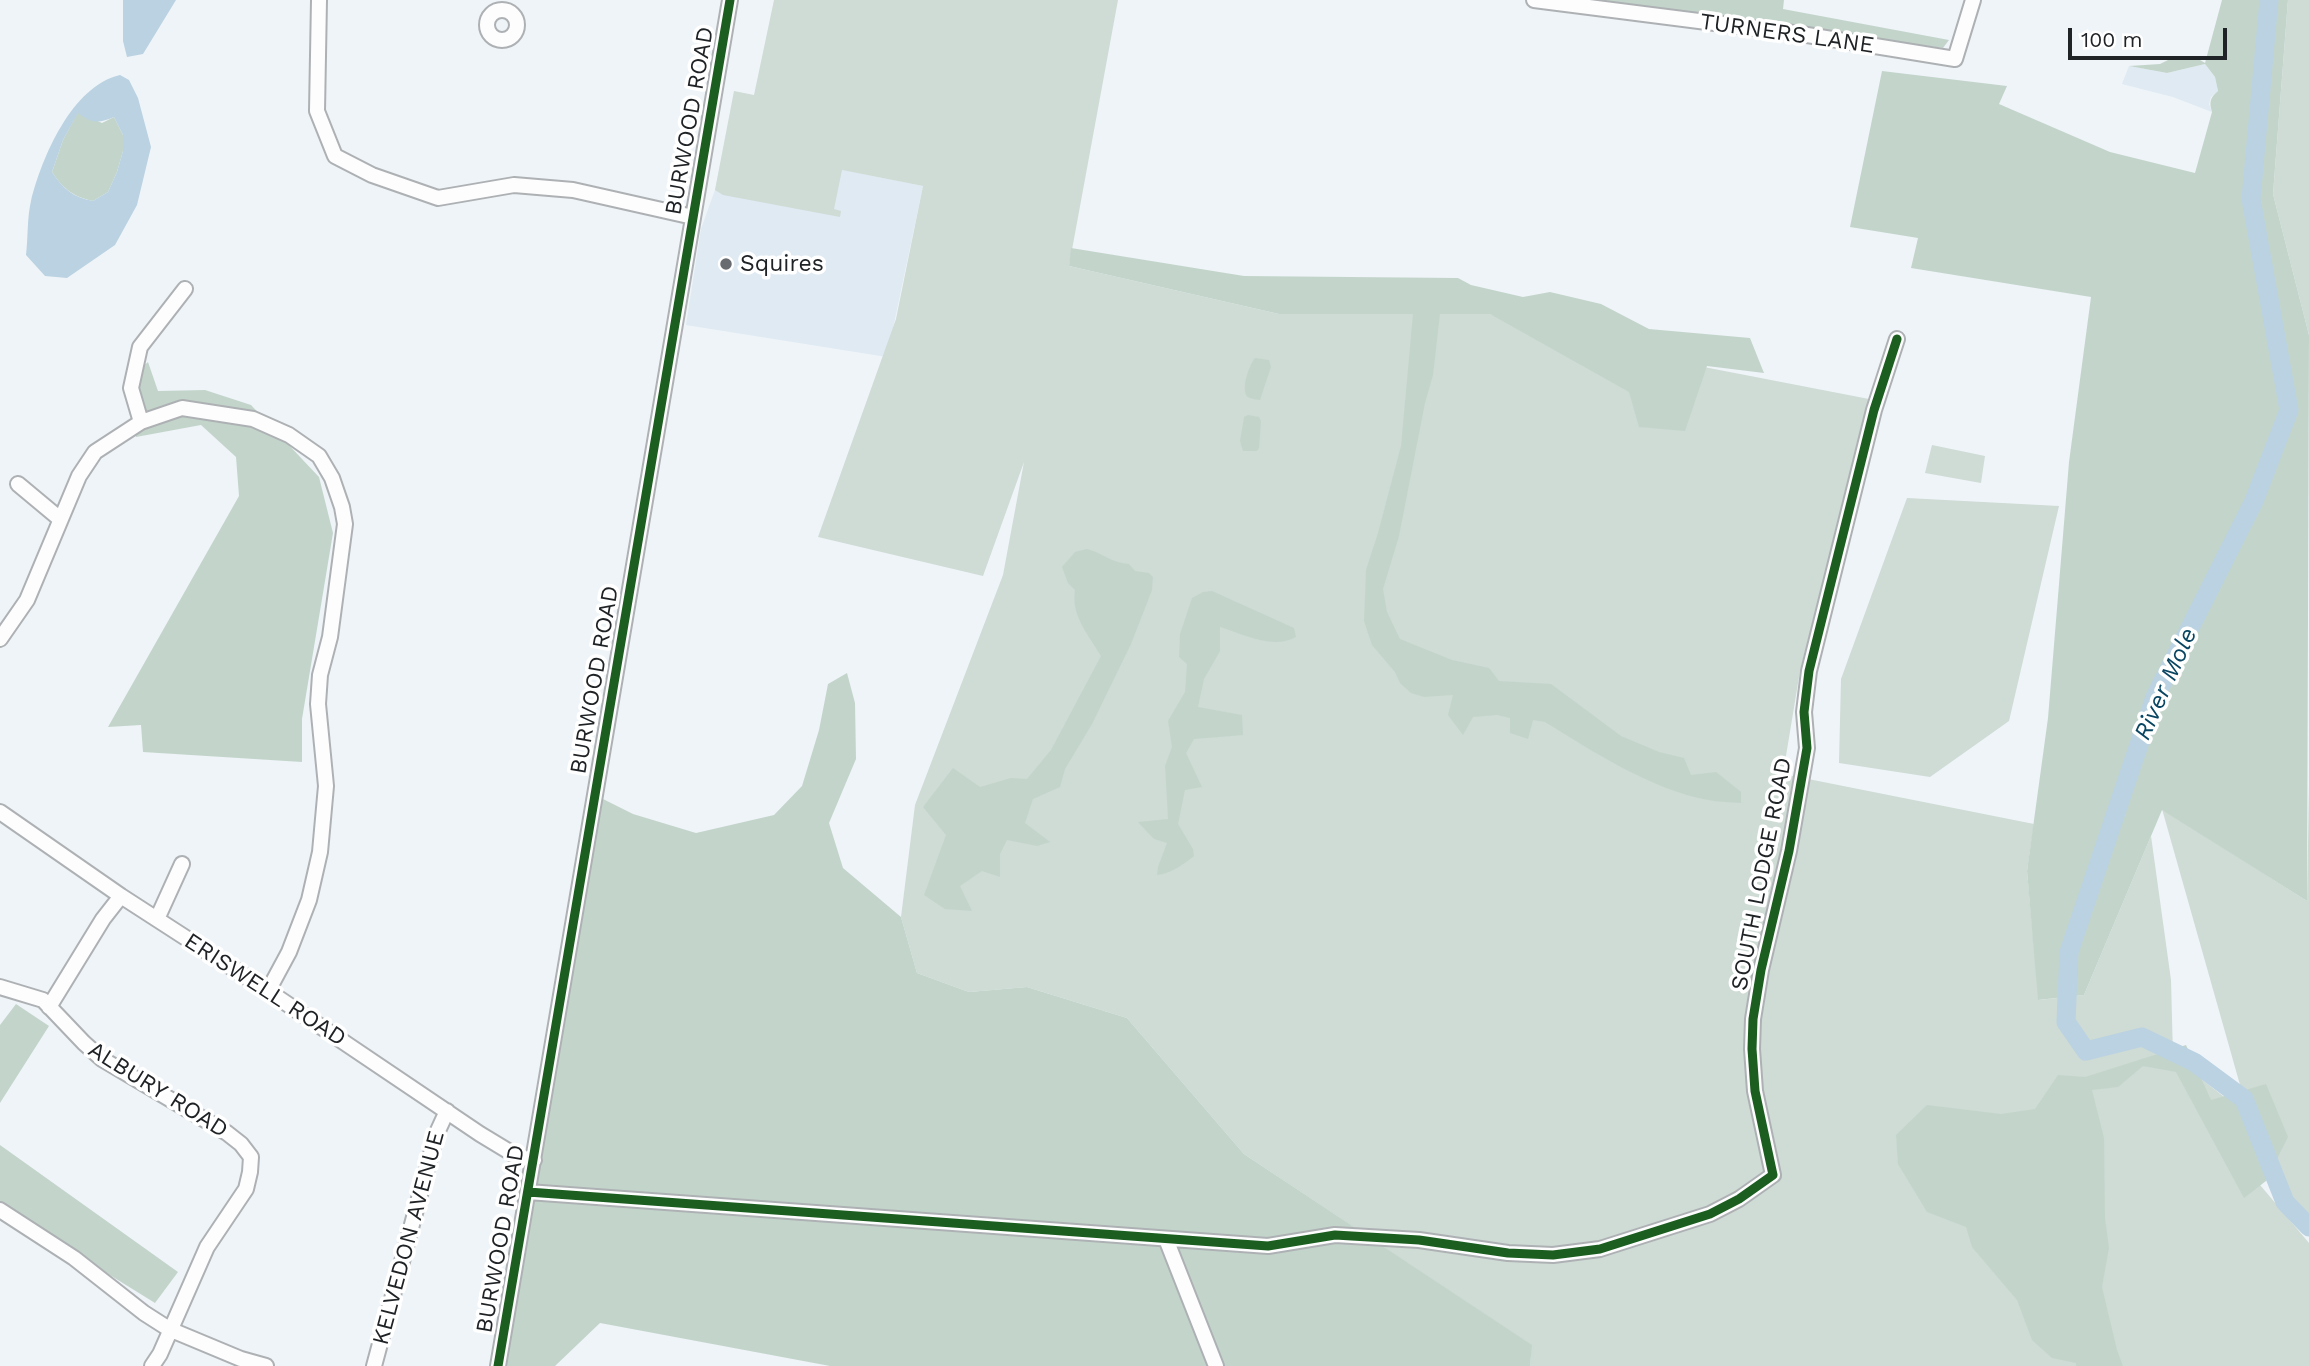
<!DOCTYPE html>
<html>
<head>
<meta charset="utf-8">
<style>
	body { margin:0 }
	#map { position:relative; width:2309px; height:1366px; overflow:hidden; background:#eff4f8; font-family:"Work Sans",sans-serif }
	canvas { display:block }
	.scale { position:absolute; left:2068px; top:28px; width:159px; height:32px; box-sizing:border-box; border:4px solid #202326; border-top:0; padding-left:9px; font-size:21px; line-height:24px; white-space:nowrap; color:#202326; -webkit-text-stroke:5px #fff; paint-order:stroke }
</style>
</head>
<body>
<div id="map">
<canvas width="2309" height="1366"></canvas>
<div class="scale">100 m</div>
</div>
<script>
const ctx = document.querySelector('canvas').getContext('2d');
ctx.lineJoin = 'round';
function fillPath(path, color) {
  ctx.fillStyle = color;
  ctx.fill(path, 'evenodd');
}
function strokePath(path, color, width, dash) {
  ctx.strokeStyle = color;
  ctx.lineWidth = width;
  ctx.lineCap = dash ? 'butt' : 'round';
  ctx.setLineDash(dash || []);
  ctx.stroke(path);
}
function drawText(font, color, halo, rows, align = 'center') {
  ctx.font = font + ' "Work Sans",sans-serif';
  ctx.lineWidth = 7;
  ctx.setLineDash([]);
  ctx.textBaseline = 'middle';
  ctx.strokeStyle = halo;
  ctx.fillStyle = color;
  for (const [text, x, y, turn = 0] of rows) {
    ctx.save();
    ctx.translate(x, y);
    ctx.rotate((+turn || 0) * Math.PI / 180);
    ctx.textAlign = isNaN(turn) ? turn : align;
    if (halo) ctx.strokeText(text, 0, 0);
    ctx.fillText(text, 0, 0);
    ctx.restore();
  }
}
fillPath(new Path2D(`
	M2205 64 2215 77 2218 91 2211 97 2209 104 2212 112 2173 97 2122 84 2129 66 2167 73Z
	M724 146 923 186 887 357 686 325 701 229 715 190Z`), '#dfeaf3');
fillPath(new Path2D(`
	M774 0H1118L1069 266 1279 314H1490L1549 337 1869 399 1800 671 1783 774 2034 824 2027 871 2039 1000 2084 995 2151 836 2171 980 2173 1057 2232 1103 2255 1179 2309 1243V1366H1530L1531 1345 1244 1154 1127 1018 1027 987 969 992 917 973 901 917 915 805 1003 575 1024 462 983 576 818 537 896 319 923 186 842 170 834 209 841 211 840 217 723 195 715 190 734 91 754 95Z
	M2288 0H2309V335L2273 194Z
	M1932 445 1985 456 1981 483 1925 473Z
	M1907 498 2059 506 2009 721 1930 777 1839 763 1841 679Z
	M2309 785V1227L2285 1202 2244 1099 2162 809 2307 901Z`), '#cfdbd5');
fillPath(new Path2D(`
	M1591 0H1784L1783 9 1949 40 1943 48Z
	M2222 0H2288L2273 194 2309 335 2307 901 2162 810 2084 995 2038 1000 2027 871 2048 718 2069 462 2091 297 1911 268 1918 238 1850 227 1882 71 2007 86 1999 104 2110 152 2195 173 2212 112C2209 102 2210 98 2218 91L2215 77 2205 64 2167 73 2129 66 2160 64 2168 60H2200L2205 63Z
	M78 112 102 123 114 117 123 135V151L117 172 108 192 93 201C74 197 63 189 52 172L63 140Z
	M1071 248 1244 276 1458 278 1471 285 1523 297 1550 292 1601 304 1649 329 1750 338 1764 373 1707 366 1685 431 1639 427 1629 392 1490 314H1440L1433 375 1425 403 1399 536 1383 589 1387 612 1400 639 1452 660 1489 668 1499 681 1551 684 1621 736 1659 752 1684 758 1691 775 1716 772 1741 792V803C1730 802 1719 802 1708 800 1652 790 1592 751 1545 722L1533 720 1528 739 1510 733V718L1497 715 1473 717 1463 735 1448 715 1453 695 1424 697 1411 693 1400 683 1395 672 1372 645 1364 621 1366 570 1378 533 1401 446 1413 314H1279L1069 266Z
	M1255 358 1269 360 1271 367 1260 400C1258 400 1251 399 1248 397 1240 391 1249 365 1255 358Z
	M148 362 158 391 205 390 251 405 319 477 333 533 302 719V762L143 752 141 725 108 727 239 496 236 457 201 425 136 437 127 380Z
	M1248 415 1259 417 1261 421 1259 448 1257 451H1243L1240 441 1244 417Z
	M1087 549C1105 554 1109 562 1129 564L1135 571 1149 573 1153 577 1152 590 1131 644 1092 724 1065 769 1060 787 1033 799 1025 823 1050 842 1037 846 1007 840 1000 854V877L982 871 960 886 972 911 945 909 924 895 946 835 923 807 953 768 980 787 1011 778 1027 779 1051 750 1101 656C1088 634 1071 616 1075 590L1068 583 1062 567 1075 552Z
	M1212 591 1294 628 1296 637C1272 650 1243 634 1220 627V651L1204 679 1198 707 1242 715 1243 735 1194 739 1186 753 1202 787 1185 790 1178 824 1193 849 1194 856C1184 864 1170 874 1157 875L1158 867 1167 843 1154 839 1138 822 1168 819 1165 766 1172 747 1168 721 1185 692 1187 664 1179 657 1180 634 1192 598 1203 592Z
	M847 673 855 703 856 759 829 823 843 868 901 917 917 973 969 992 1027 987 1127 1018 1244 1154 1532 1345 1530 1366H830L600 1323 555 1366H504L552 1096 601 798 633 814 696 833 774 815 802 786 819 730 828 684Z
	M16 1004 49 1026 0 1103V1025Z
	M2186 1045 2211 1100 2266 1084 2288 1137 2266 1181 2244 1198 2176 1072 2143 1066 2118 1087 2092 1090 2104 1138 2105 1218 2109 1248 2102 1287 2117 1350 2123 1366H2076V1363L2052 1358 2032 1340 2017 1300 1972 1247 1966 1227 1927 1212 1898 1164 1896 1135 1927 1105 2001 1114 2035 1109 2058 1075 2085 1077Z
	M0 1145 178 1272 155 1303 0 1207Z`), '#c3d5cb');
fillPath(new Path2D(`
	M123 0H176L143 54 127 57 123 41Z
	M120 75 129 80 138 98 151 147 137 205 115 245 67 278 45 276 26 255C28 238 27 218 31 201 42 157 72 86 120 75ZM78 113C91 123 98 124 114 117L123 135V151L117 172 108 192 93 201C74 198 63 189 52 172L63 140Z`), '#bad2e1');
strokePath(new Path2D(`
	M2269 0 2251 199 2289 410 2254 501 2155 697 2069 952 2066 1022 2086 1051 2142 1037 2194 1062 2244 1099 2285 1202 2309 1227`), '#bad2e1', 19);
const minor = new Path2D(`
	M319 0 317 111 335 156 372 175 438 198 514 185 573 190 693 217
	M1534 0 1801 34 1955 59 1973 0
	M487 25a15 15 0 1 1 30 0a15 15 0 1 1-30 0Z
	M141 422 131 388 140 347 185 289
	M18 484 60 519
	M0 639 27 600 79 476 95 452 141 422 182 408 253 419 289 435 319 456 332 478 342 507 345 524 330 637 320 675 318 704 326 786 320 852 309 900 289 952 268 991
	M0 812 121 896 268 991 480 1134 518 1157 534 1160
	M157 919 182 864
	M0 987 43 1000 84 1043 102 1059 227 1133 241 1144 251 1157 250 1172 246 1189 207 1247 160 1354 152 1366
	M49 1007 103 919 121 896
	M528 1192 1268 1246 1335 1235 1419 1240 1508 1253 1553 1255 1600 1249 1710 1214 1739 1199 1773 1175 1755 1091 1752 1049 1753 1019 1761 970 1789 851 1807 748 1804 712 1809 671 1874 410 1897 339
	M0 1210 74 1258 144 1313 169 1329 241 1359 266 1366
	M1166 1239 1216 1366
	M374 1366 436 1135 447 1111
	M498 1366 730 0`);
strokePath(minor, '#aeb1b4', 18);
strokePath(minor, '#fdfdfe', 14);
strokePath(new Path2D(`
	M528 1192 1268 1246 1335 1235 1419 1240 1508 1253 1553 1255 1600 1249 1710 1214 1739 1199 1773 1175 1755 1091 1752 1049 1753 1019 1761 970 1789 851 1807 748 1804 712 1809 671 1874 410 1897 339
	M498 1366 730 0`), '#1b5e20', 9);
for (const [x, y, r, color] of [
	[726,264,7,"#686c70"]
]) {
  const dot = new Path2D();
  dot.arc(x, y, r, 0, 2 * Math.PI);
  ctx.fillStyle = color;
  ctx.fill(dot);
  strokePath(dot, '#fff', 2.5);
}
drawText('23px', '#202326', '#fff', [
	["TURNERS LANE",1787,34,8],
	["BURWOOD ROAD",690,121,-80],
	["BURWOOD ROAD",595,680,-80],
	["SOUTH LODGE ROAD",1762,874,-79],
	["ERISWELL ROAD",265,990,33],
	["ALBURY ROAD",158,1090,32],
	["KELVEDON AVENUE",409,1238,-75],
	["BURWOOD ROAD",501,1239,-80]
]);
drawText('23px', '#202326', '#fff', [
	["Squires",740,264]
], 'left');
drawText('italic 24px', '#0a4662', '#fff', [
	["River Mole",2166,684,-66]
]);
</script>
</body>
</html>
